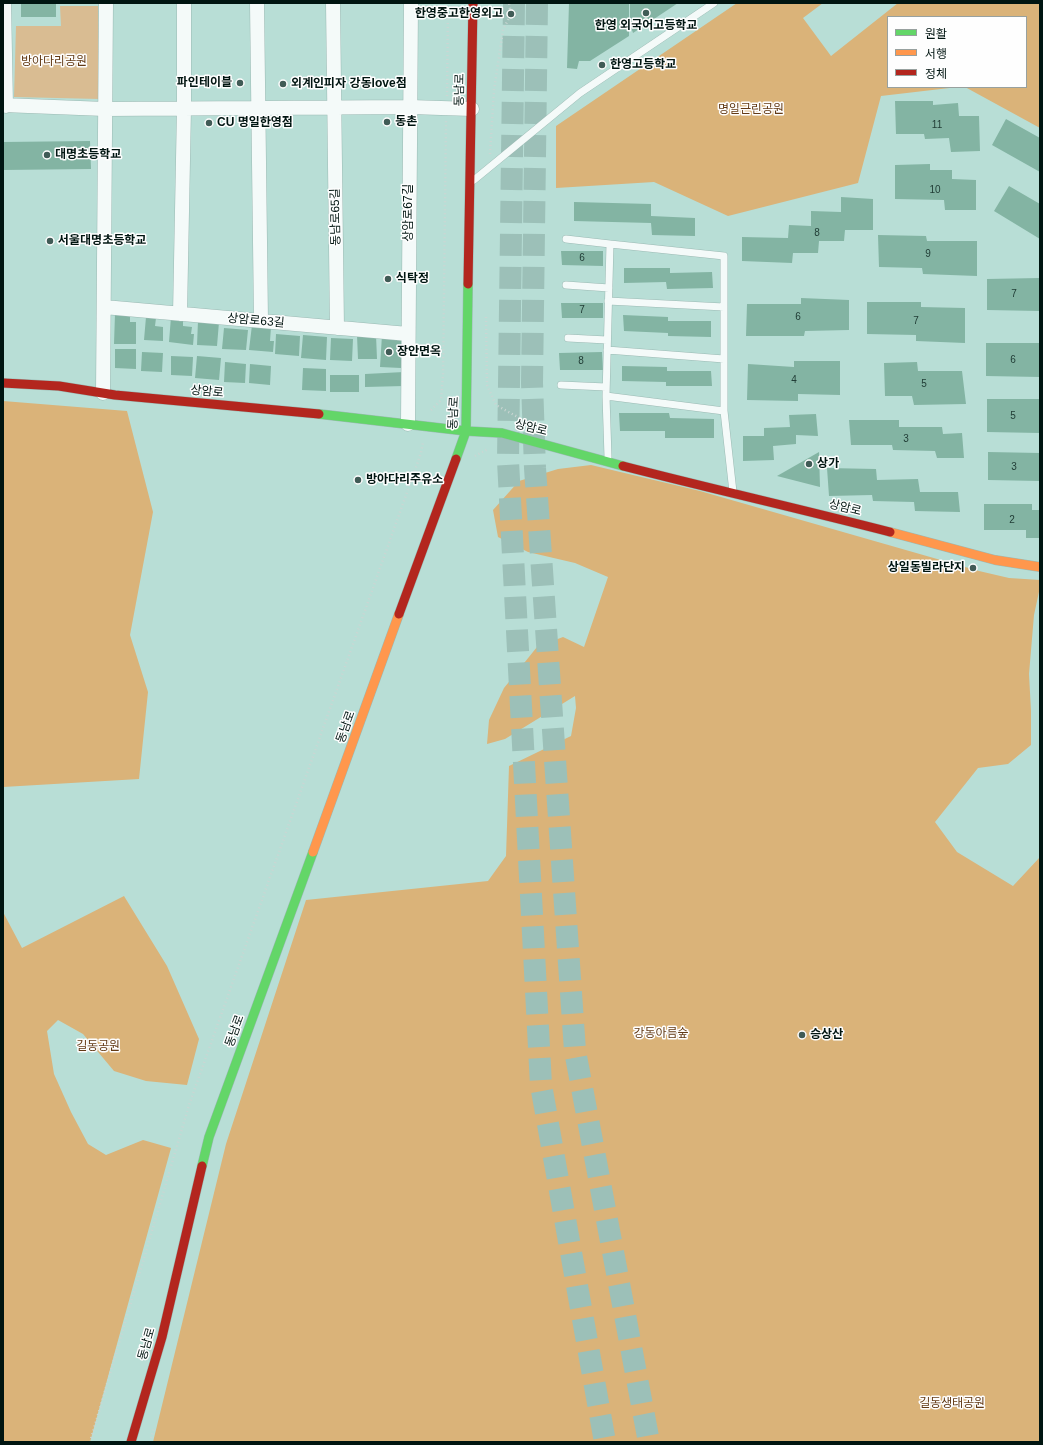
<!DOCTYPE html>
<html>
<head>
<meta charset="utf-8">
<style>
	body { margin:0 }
	#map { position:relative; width:1043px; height:1445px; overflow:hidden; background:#b8ded6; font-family:Arial,"Noto Sans KR",sans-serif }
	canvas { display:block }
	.frame { position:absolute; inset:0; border:4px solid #001511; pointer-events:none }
	.legend { position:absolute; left:887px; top:16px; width:140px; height:72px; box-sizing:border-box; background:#fefefe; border:1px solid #98a19f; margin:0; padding:5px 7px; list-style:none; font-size:12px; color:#001511 }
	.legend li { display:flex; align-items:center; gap:8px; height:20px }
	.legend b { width:20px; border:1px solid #98a19f }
</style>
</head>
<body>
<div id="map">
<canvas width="1043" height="1445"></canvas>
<div class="frame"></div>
<ul class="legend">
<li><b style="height:5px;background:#63d668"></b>원활</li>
<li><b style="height:5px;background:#ff974d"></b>서행</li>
<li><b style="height:5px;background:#b3261e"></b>정체</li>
</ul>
</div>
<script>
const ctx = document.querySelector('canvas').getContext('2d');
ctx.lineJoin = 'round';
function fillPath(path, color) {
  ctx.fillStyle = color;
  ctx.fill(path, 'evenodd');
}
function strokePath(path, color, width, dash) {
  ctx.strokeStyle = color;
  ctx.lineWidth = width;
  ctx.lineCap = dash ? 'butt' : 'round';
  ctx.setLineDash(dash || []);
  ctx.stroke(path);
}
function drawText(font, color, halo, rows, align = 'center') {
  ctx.font = font + ' Arial,"Noto Sans KR",sans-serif';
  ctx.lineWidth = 3;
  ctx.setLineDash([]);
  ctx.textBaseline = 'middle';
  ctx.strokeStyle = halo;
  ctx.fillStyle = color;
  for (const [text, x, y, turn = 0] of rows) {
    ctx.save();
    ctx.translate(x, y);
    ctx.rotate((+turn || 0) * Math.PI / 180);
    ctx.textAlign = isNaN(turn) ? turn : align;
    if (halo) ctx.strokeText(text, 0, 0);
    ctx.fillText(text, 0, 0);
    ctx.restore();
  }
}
fillPath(new Path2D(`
	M60 6H98L100 99 14 97 16 26H61Z`), '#d9bc92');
fillPath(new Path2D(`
	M737 3H823L803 18 831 56 898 3H1040V128L965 87H1026V17H888V87H958L881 96 858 183 728 216 654 182 556 188V126Z
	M3 401 127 411 153 512 130 635 148 692 139 779 3 787Z
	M591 465 700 491 979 571 1009 578 1040 580V587L1034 615 1029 674 1031 711V745L1008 764 978 768 935 822 957 852 1013 886 1040 857V1442H153L226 1144 306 900 488 881 506 856 509 766 571 736 576 708 575 696 505 739 487 744 489 720 504 688 537 647 563 637 584 647 608 577 575 563 528 552 498 537 493 510 519 481 558 469Z
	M124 896 167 966 199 1039 187 1085 146 1081 114 1071 83 1034 58 1020 47 1031 54 1074 71 1112 88 1144 106 1155 143 1140 171 1148 90 1442H3V912L22 948Z`), '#dab379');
fillPath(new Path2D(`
	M21 3H56V17H21Z
	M569 3H629V36L590 61H579L577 69 567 68Z
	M630 3H678L633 33 630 24Z
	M895 101H933V105L958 103 959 116H979L980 151 951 152 949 138 925 139 924 134H896Z
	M1006 119 1040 138V172L992 145Z
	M90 141 91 169 3 170V142Z
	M930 164V170H952V179L976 180V210H945L944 200 895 199V165Z
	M1009 186 1040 204V239L994 211Z
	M841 197 873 199V230H845L844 241H819L818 253H793L792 263 742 261V237L788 238 789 225 811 226V211L841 212Z
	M574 202 651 204V216L695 218V236L652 235 651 223 574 221Z
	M878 235 926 236 927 241H977V276L923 274 922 268 879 267Z
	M561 251H603V266L562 265Z
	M624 268H670V273L712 272 713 288 667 289 666 282 624 283Z
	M1040 278V311L987 310V279Z
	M801 298 849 300V330L805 331 804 336H746L747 304H801Z
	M867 302H921V307L965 308V343L916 341V335L867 334Z
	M561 303H603V318H562Z
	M115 314H130V322H136V344H114Z
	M623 315 668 317V321H711V337L668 336V333L624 331Z
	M146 317 156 318 155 326 163 327V341L144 340Z
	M171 317 183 318V326L192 327 191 334H194L193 345 169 342Z
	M198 321 219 322 217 346 197 345Z
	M252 325 271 327 270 341H274L273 352 249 350Z
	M224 328 248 330 246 350 222 349Z
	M276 334 300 336 299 356 275 354Z
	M303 335 327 337 326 360 301 358Z
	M357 335H376L377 359H358Z
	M382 335 403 336 401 368 380 367Z
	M331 338 353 339 352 361 330 360Z
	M986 343H1040V377L986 376Z
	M115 349H136V369L115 368Z
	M142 352 163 353 162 372 141 371Z
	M602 352 603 370H560L559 353Z
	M171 356 193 357 192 376 171 375Z
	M197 356 221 358 219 380 195 378Z
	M794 361H840V395L798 394V401L747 400 748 364 794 367Z
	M225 362 246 364 245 383 224 382Z
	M917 362 918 371H962L966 404 914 405 912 396H885L884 363Z
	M250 364 271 366 270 385 249 383Z
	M622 366 667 367V371H711L712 386H666V382L622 381Z
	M303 368 326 369V391L302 390Z
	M404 372V386L365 387V374Z
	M330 375H359V392H330Z
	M987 399H1040V433L987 432Z
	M619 413H669L670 418 714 419V438H665V431H620Z
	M816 414 818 436 796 435V444L773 446 774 460 743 461V436H764V428L790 427 789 415Z
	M849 420H899V427H942L943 434 962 433 964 458H937L935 451 893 450 892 445H851Z
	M819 452 820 487 777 476Z
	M988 452 1040 453V481L988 480Z
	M827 468 876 469 877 480 918 479 920 492H958L960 512 915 511 914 502 873 501 872 495 829 496Z
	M984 504H1032V510H1040V538H1026V530H984Z`), '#83b4a3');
strokePath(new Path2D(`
	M514 3 508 461 541 1085 605 1442
	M537 3 532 383 535 468 575 1051 649 1442`), '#9cc0b8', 22, [22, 11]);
const lane = new Path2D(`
	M474 180 580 93 714 3
	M566 239 610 244
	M566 285 609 288
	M608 301 724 307
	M568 338 607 340
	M607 350 724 359
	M561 385 606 387
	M606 396 608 457
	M724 411 606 396 610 244 724 256V411L733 492`);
const street = new Path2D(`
	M4 3 6 106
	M257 3 261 321
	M333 3 337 328
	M3 105 105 109 410 107 472 109
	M104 307 408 334
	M180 314 184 108V3
	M103 393 106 3
	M408 424 411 3`);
const fast = new Path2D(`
	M319 414 466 431 502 433 623 466
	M456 459 466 431 468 284
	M202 1166 209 1137 313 852`);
const slow = new Path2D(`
	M890 532 995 560 1040 567
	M313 852 399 614`);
const jam = new Path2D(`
	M468 284 473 3
	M3 383 59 386 115 395 319 414
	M623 466C712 489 801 509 890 532
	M399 614 456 459
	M131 1442 162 1337 202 1166`);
strokePath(lane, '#9bb9b3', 8);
strokePath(street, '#9bb9b3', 15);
strokePath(fast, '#9bb9b3', 10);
strokePath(slow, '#9bb9b3', 10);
strokePath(jam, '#9bb9b3', 10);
strokePath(new Path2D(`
	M447 96 448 3
	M490 154 494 90 503 30 511 14 509 3
	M486 317 487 385 496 405 523 420
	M431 410 441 400 443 376 446 121
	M475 456 488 449
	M90 1442 189 1105 421 453 423 442
	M150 1442 154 1428`), '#cbd6d3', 2.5, [1, 3]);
strokePath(lane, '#f4faf9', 7);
strokePath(street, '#f4faf9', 14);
strokePath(fast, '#63d668', 9);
strokePath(slow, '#ff974d', 9);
strokePath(jam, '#b3261e', 9);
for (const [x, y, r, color] of [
	[646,13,4,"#405b56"],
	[511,14,4,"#405b56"],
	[602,65,4,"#405b56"],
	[240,83,4,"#405b56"],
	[283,84,4,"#405b56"],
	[387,122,4,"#405b56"],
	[209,123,4,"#405b56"],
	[47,155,4,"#405b56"],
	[50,241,4,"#405b56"],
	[388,279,4,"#405b56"],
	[389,352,4,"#405b56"],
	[809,464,4,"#405b56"],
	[358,480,4,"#405b56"],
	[973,568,4,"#405b56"],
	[802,1035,4,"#405b56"]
]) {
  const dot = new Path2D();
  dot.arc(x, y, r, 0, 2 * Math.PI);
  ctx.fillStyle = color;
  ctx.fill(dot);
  strokePath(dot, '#fefefe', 1.5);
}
drawText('10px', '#213d36', null, [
	["11",937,125],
	["10",935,190],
	["8",817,233],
	["9",928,254],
	["6",582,258],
	["7",1014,294],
	["7",582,310],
	["6",798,317],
	["7",916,321],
	["6",1013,360],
	["8",581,361],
	["4",794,380],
	["5",924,384],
	["5",1013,416],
	["3",906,439],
	["3",1014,467],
	["2",1012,520]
]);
drawText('bold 12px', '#001511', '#fefefe', [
	["한영중고한영외고",503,14,"right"],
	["한영 외국어고등학교",646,26,"center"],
	["한영고등학교",610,65],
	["파인테이블",232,83,"right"],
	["외계인피자 강동love점",291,84],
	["동촌",395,122],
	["CU 명일한영점",217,123],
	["대명초등학교",55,155],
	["서울대명초등학교",58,241],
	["식탁정",396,279],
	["장안면옥",397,352],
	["상가",817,464],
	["방아다리주유소",366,480],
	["상일동빌라단지",965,568,"right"],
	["승상산",810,1035]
], 'left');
drawText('12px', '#633a15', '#fefefe', [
	["방아다리공원",54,62],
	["명일근린공원",751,110],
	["강동아름숲",661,1034],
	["길동공원",98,1047],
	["길동생태공원",952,1404]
]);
drawText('12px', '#001511', '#fefefe', [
	["동남로",460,90,-89],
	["상암로67길",409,213,-90],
	["동남로65길",336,217,-91],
	["상암로63길",256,321,5],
	["상암로",207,392,5],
	["동남로",454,413,-87],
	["상암로",531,428,14],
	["상암로",845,508,14],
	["동남로",346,727,-70],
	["동남로",235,1031,-70],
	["동남로",147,1344,-74]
]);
</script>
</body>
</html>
